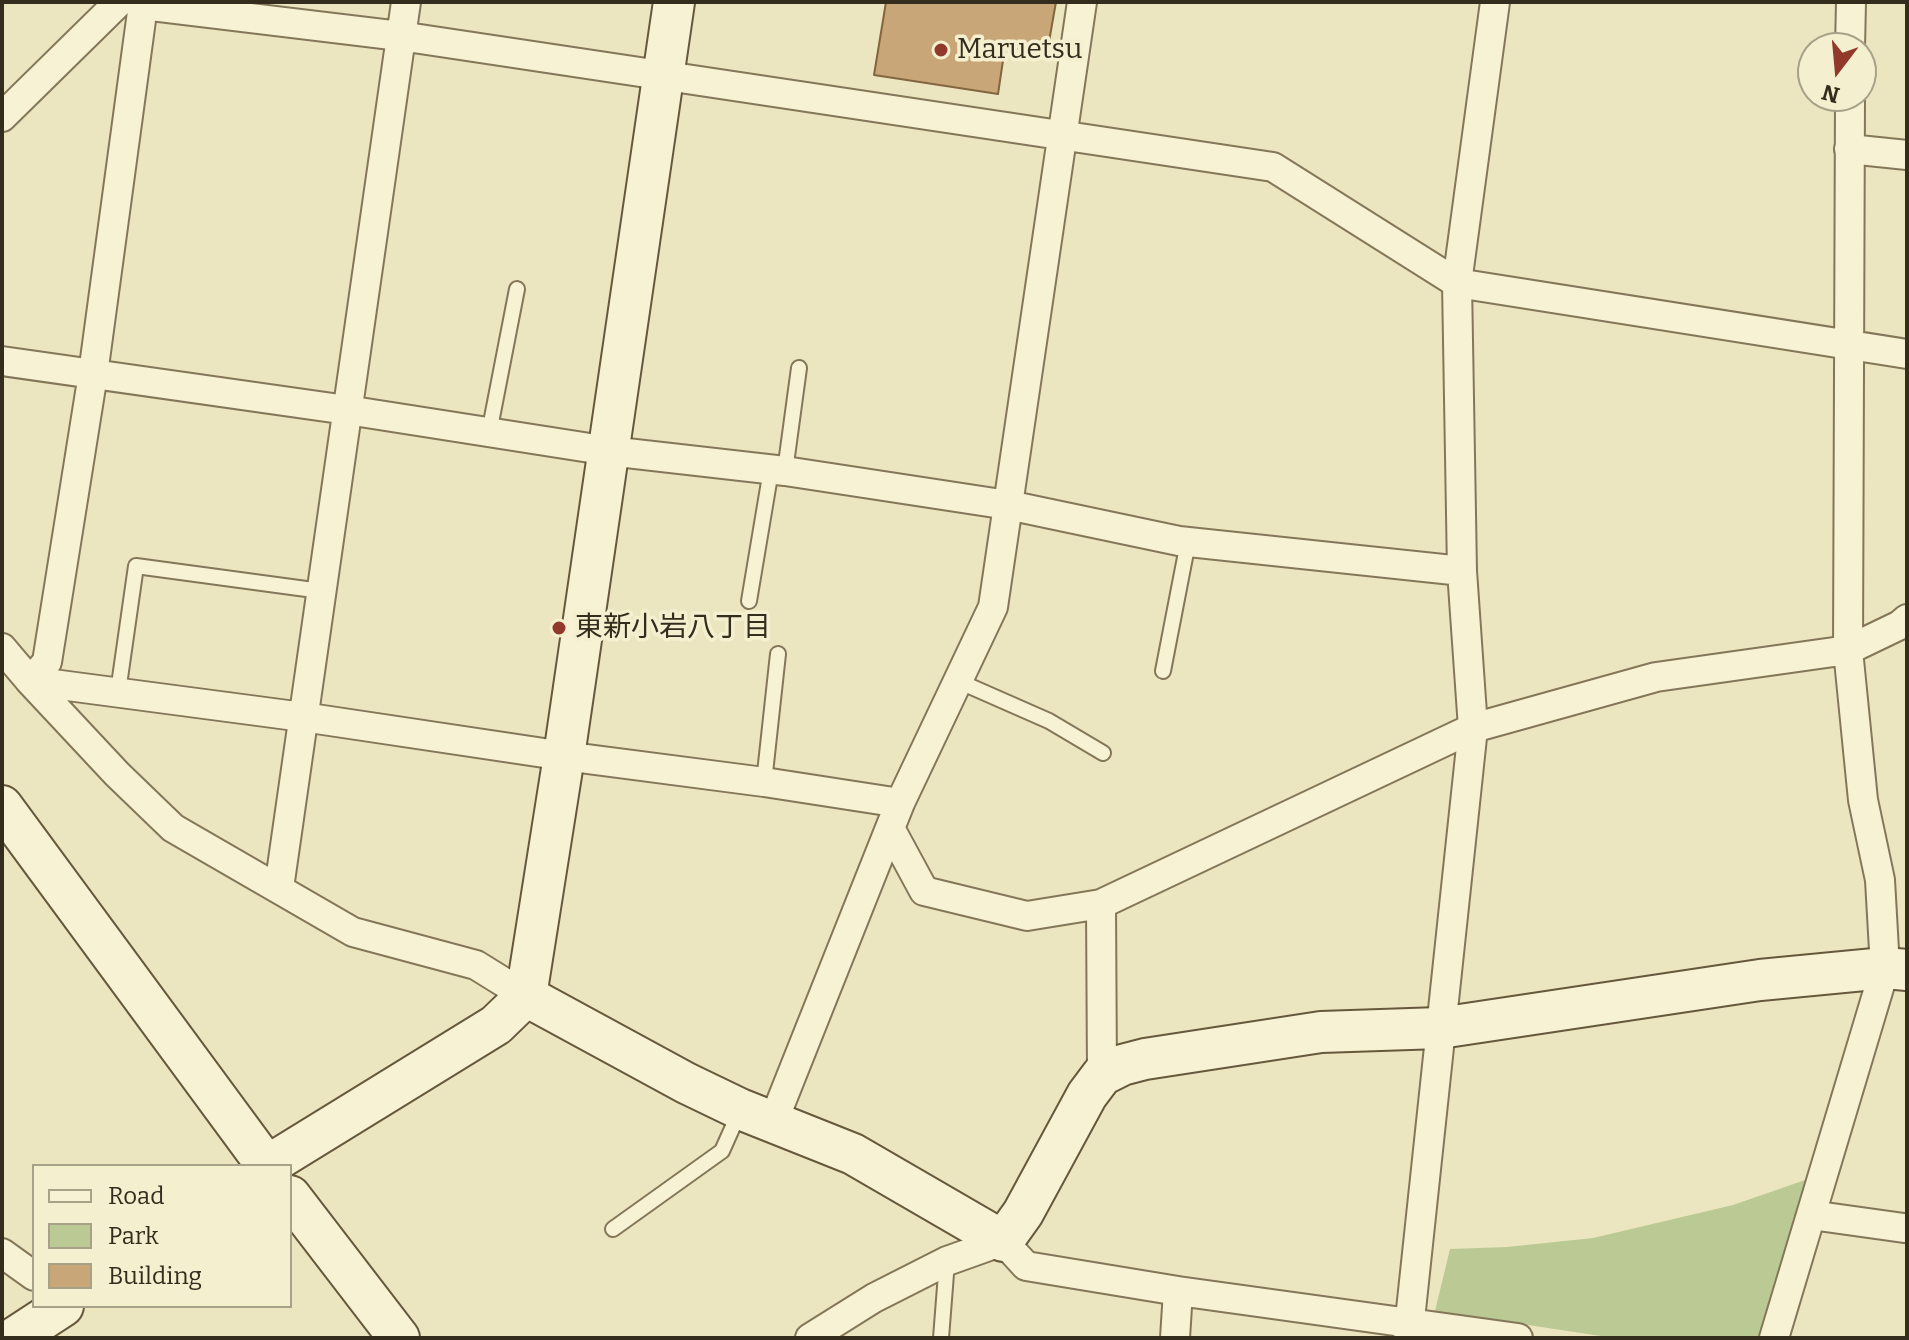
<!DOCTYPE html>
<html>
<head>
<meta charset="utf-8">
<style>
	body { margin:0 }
	#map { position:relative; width:1909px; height:1340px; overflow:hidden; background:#ece6c0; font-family:Bitter,serif }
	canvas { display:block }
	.frame { position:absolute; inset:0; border:4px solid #342c1d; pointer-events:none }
	.legend { position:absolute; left:32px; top:1164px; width:260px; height:144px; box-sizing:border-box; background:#f4efcf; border:2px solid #a7a188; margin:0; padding:10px 14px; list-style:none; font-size:24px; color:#342c1d }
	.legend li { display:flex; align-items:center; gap:16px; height:40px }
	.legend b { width:40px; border:2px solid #a7a188 }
	.north { position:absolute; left:1797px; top:32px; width:80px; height:80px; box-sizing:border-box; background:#f4efcf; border:2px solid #a7a188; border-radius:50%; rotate:196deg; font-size:22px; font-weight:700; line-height:32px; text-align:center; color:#342c1d }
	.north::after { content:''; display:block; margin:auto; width:28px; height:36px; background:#913a2b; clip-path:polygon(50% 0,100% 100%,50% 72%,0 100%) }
</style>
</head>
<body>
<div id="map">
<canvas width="1909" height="1340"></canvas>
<div class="frame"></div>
<ul class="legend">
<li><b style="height:10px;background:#f7f2d3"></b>Road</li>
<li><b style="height:22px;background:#bbc994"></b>Park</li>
<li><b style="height:22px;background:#c9a677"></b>Building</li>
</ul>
<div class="north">N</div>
</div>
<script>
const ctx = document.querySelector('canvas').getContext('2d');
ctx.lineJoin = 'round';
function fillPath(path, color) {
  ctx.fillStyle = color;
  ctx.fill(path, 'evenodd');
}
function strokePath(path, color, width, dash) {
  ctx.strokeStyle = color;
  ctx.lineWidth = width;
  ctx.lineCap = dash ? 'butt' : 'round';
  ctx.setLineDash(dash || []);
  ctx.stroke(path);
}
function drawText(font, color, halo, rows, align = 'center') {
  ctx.font = font + ' Bitter,"Noto Sans JP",serif';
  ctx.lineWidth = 7;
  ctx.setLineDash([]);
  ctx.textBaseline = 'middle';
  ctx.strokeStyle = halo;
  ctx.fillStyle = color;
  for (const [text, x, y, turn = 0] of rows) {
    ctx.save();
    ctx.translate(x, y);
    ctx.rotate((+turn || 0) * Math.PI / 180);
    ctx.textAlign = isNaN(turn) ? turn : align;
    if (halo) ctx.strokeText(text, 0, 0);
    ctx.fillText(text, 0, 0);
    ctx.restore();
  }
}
fillPath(new Path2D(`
	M1808 1179 1762 1338H1614L1435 1311 1450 1249 1507 1247 1593 1238 1733 1205Z`), '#bbc994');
const building = new Path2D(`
	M886 2H1056L1047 53 1005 47 998 94 874 75Z`);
fillPath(building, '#c9a677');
strokePath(building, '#83653f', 2);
const lane = new Path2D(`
	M489 433 517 289
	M785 471 799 368
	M749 601 771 470
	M1163 671 1188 542
	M958 681 1049 721 1103 753
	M118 692 136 566 321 591
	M764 782 778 654
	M613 1229 722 1151 739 1113
	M941 1338 947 1261`);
const street = new Path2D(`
	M143 5 400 36 1273 167 1457 283 1907 354
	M1850 48 1851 2
	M2 117 119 2
	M1849 149 1907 155
	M2 361 347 410 609 451 785 471 1008 505 1179 541 1462 571
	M2 648 30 681 117 774 173 828 353 932 476 965 526 996
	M30 681 303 717 564 756 764 782 900 803
	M30 681 47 662 93 374 143 5 141 2
	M891 830 924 891 1027 916 1101 904 1102 1075
	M279 888 406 2
	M1101 904 1473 728 1656 677 1848 650 1900 625 1907 619
	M773 1122 900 803 993 607 1082 2
	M1811 1215 1904 1228
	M2 1253 34 1276
	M810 1338 874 1298 947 1261 1003 1241 1026 1266 1178 1291 1518 1338
	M1175 1338 1178 1291
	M1408 1338 1473 728 1462 571 1457 283 1495 2
	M1774 1338 1885 968 1880 880 1863 800 1848 650 1850 96`);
const secondary = new Path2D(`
	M2 806 267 1166
	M526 996 686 1083 740 1109 853 1154 1003 1241 1023 1213 1087 1095 1102 1075 1122 1065 1145 1059 1321 1032 1440 1028 1760 980 1885 968 1907 970
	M267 1166 496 1025 526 996 564 756 674 2
	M290 1196 399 1338
	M14 1338 63 1306`);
strokePath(lane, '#847759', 18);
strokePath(street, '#847759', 32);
strokePath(secondary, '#66583c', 44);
strokePath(lane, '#f7f2d3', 14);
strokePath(street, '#f7f2d3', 28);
strokePath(secondary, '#f7f2d3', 40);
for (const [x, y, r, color] of [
	[941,50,8,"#913a2b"],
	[559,628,8,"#913a2b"]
]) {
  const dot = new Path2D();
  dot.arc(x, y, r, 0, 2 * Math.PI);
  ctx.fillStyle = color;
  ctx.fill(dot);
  strokePath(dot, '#f4efcf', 3);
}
drawText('28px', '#342c1d', '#f4efcf', [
	["Maruetsu",957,50],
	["東新小岩八丁目",575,628]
], 'left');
</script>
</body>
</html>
